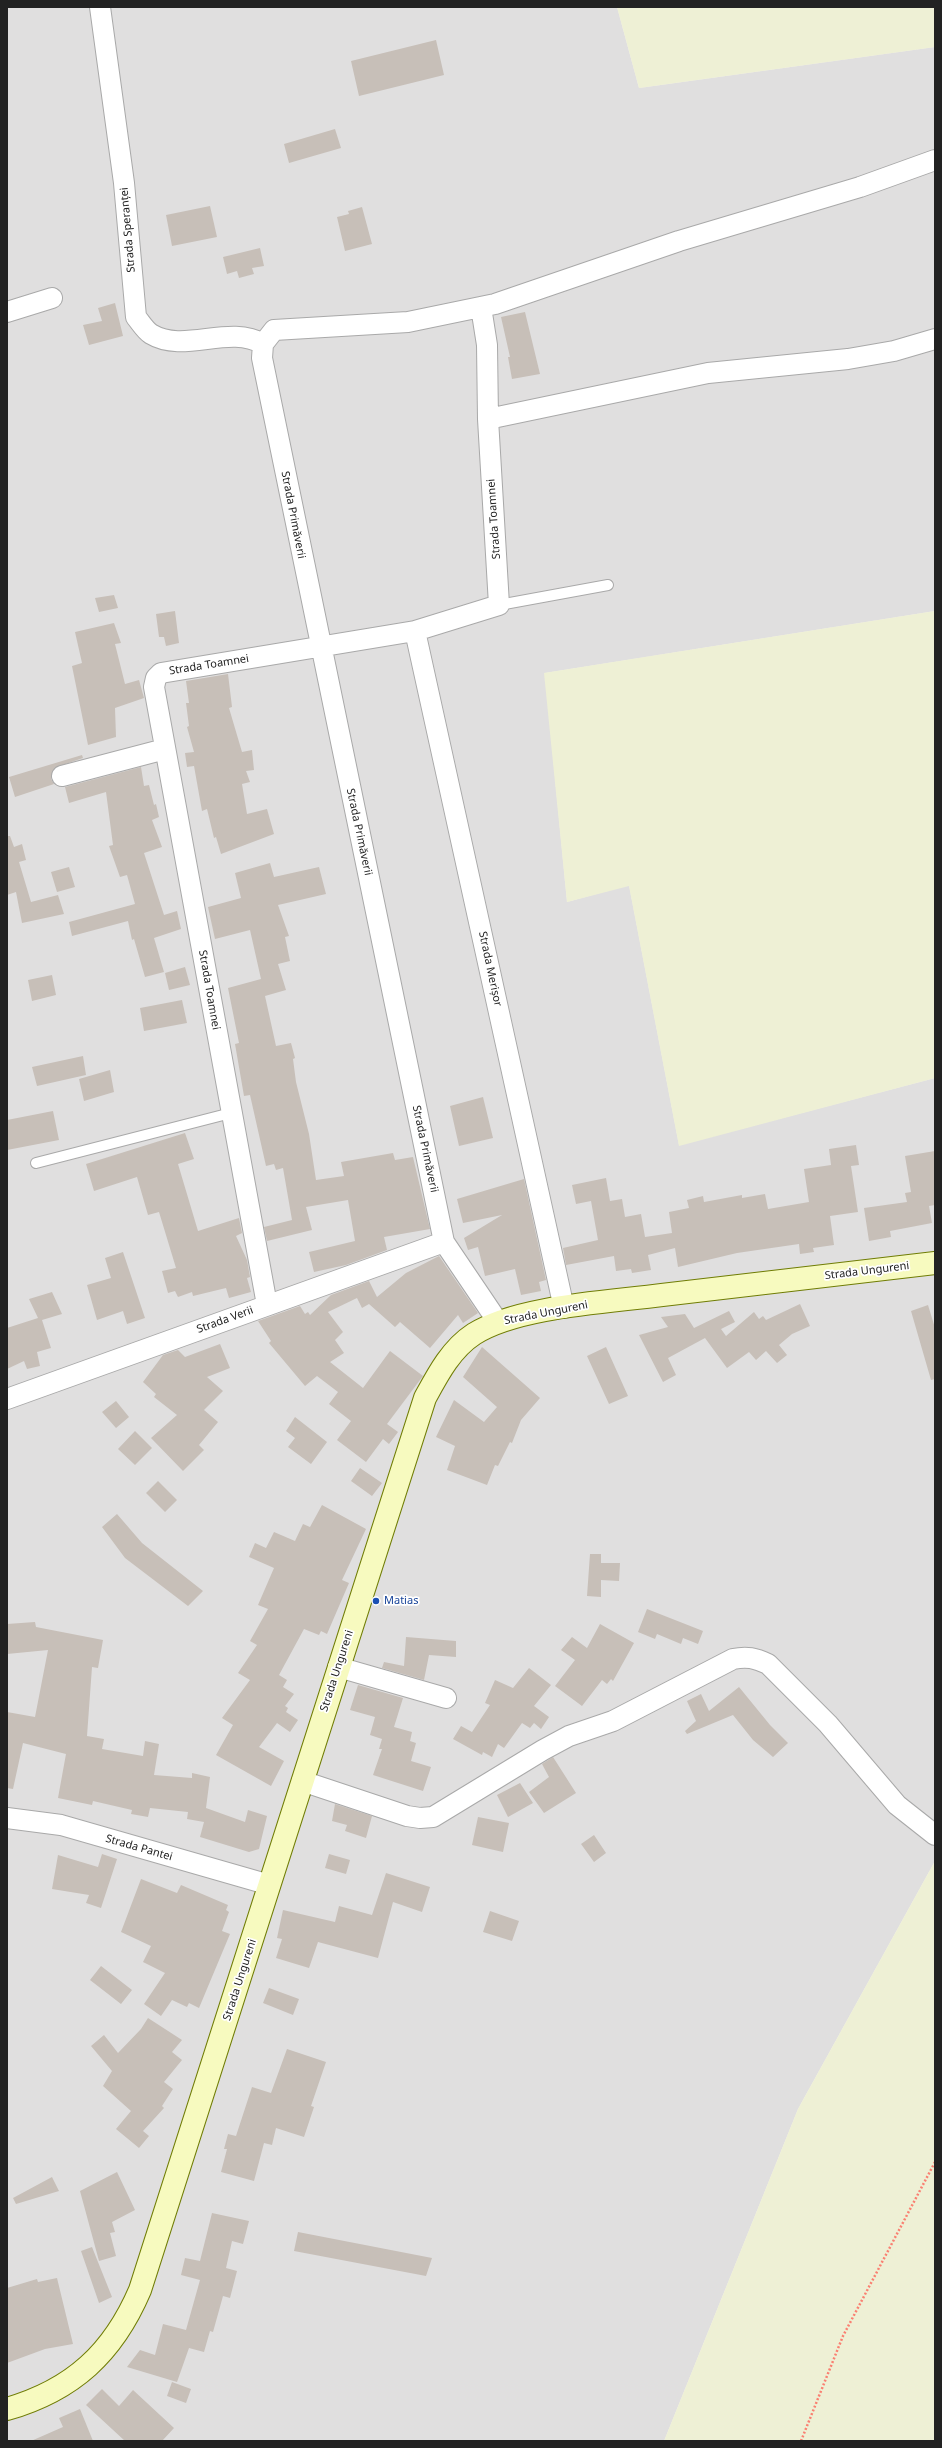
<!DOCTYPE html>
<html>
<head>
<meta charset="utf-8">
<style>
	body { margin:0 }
	#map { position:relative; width:942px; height:2448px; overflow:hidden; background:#f2efe9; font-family:"Noto Sans",sans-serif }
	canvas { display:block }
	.frame { position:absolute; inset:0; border:8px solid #222; pointer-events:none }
</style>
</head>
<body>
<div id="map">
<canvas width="942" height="2448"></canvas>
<div class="frame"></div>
</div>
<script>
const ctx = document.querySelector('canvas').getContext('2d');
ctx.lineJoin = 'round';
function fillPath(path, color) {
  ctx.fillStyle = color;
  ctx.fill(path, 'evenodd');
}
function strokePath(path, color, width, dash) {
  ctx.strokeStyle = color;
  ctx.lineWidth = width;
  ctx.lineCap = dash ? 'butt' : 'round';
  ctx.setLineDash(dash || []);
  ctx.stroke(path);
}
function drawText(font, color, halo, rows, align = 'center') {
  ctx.font = font + ' "Noto Sans",sans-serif';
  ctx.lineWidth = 3.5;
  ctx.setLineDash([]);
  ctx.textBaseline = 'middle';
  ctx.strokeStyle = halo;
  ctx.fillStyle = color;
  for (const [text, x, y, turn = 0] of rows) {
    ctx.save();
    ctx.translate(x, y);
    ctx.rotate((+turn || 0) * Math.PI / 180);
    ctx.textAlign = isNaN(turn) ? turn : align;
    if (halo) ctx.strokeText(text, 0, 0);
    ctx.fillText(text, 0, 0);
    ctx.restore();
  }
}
fillPath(new Path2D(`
	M7 7H617L639 88 935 47V611L545 673 567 902 629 885 679 1145 935 1078V1861L798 2109 664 2441H7Z`), '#e0dfdf');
fillPath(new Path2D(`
	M617 7H935V47L639 88Z
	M935 611V1078L679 1146 629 886 567 902 544 673Z
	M935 1861V2441H664L798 2109Z`), '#eef0d5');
fillPath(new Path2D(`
	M436 40 444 75 359 96 351 61Z
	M335 129 341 148 289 163 284 144Z
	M210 206 217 237 172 246 166 215Z
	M362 207 372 244 345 251 337 217 349 214 348 211Z
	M260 248 264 266 252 268 254 274 239 278 237 271 227 274 223 257Z
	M115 303 123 336 89 345 83 325 102 321 98 308Z
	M525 312 540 374 512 379 508 357H510L501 317Z
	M114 595 118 608 99 612 95 598Z
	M175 611 179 643 166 646 164 637H159L156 614Z
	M114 623 121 643 115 644 125 684 139 680 144 698 115 708 116 737 88 745 72 666 82 663 75 632Z
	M228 674 232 707 229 708 242 752 252 750 254 770 246 771 250 782 242 784 247 814 267 809 274 834 221 854 216 837 214 838 207 809 202 811 194 766 187 767 185 753 194 752 187 727 189 726 186 703H189L186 681Z
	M82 755 83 758 54 768 51 779 54 784 15 797 9 777Z
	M141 767 144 786 149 785 154 805 156 804 159 817 152 820 162 847 144 853 164 915 177 911 181 929 154 938 164 972 145 977 134 939 132 940 128 921 72 936 69 922 135 904 127 875 120 877 109 846 113 845 106 792 69 803 65 787Z
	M7 836H10L14 847 22 844 26 860 19 862 31 902 58 895 64 914 22 923 16 892 7 895Z
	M270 863 274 877 319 867 326 894 278 905 289 936 285 937 290 961 278 964 286 990 265 996 276 1046 291 1043 295 1058 293 1059 296 1082 309 1134 316 1180 344 1176 341 1162 393 1153 395 1160 413 1157 430 1229 384 1237 387 1250 346 1265 314 1272 309 1252 355 1241 348 1200 306 1207 312 1230 267 1241 264 1227 292 1220 283 1168 276 1170 274 1164 266 1166 250 1095 244 1096 235 1044 239 1043 228 988 261 979 250 930 215 939 208 907 241 898 235 873Z
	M69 867 75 887 57 892 51 872Z
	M185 967 190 985 169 990 165 973Z
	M52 975 56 995 32 1001 28 980Z
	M182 1000 187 1023 144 1031 140 1008Z
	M83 1056 86 1075 37 1086 32 1067Z
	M110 1070 114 1092 84 1101 79 1079Z
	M483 1097 493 1138 459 1146 450 1106Z
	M53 1111 59 1140 7 1150V1120Z
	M185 1133 194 1159 178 1164 198 1231 239 1218 242 1233 236 1236 247 1260 250 1277 247 1278 251 1292 229 1298 226 1288 193 1296 192 1292 178 1297 175 1291 168 1293 162 1271 176 1268 159 1212 148 1215 137 1177 94 1191 86 1164Z
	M856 1145 859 1165 851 1166 858 1212 830 1216 834 1245 813 1248 814 1252 800 1254 799 1244 737 1253 678 1267 675 1248 648 1255 651 1270 632 1273 631 1269 616 1271 614 1256 566 1265 563 1248 598 1240 591 1201 576 1204 572 1185 606 1178 610 1201 622 1199 625 1217 641 1214 645 1237 672 1233 669 1212 689 1208 687 1200 703 1196 704 1202 742 1195V1198L765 1194 768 1209 809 1202 804 1169 831 1165 829 1149Z
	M935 1151V1205L929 1206 932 1223 890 1231 891 1237 869 1241 864 1208 907 1202 905 1193 911 1192 905 1156Z
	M524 1179 546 1280 539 1282 541 1291 521 1295 515 1269 485 1276 478 1247 468 1250 464 1238 502 1215 463 1223 457 1199Z
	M123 1252 145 1318 127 1324 123 1311 97 1320 87 1285 111 1278 105 1258Z
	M439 1256 478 1313 463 1323 458 1315 430 1348 400 1322 395 1327 369 1304 362 1308 357 1298 328 1312 343 1332 335 1340 344 1353 330 1362 363 1388 390 1351 423 1376 387 1424 398 1432 389 1444 383 1439 366 1462 337 1440 351 1421 329 1404 338 1392 317 1376 305 1386 269 1343 271 1341 258 1321 300 1306 305 1314 308 1312 310 1315 331 1295 369 1281 377 1297 406 1273Z
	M52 1292 62 1314 42 1320 51 1348 37 1352 40 1366 27 1369 24 1361 7 1369V1328L38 1318 29 1299Z
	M800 1304 810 1326 792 1334 779 1345 787 1355 777 1363 766 1351 756 1360 749 1352 727 1368 705 1338 668 1358 676 1375 663 1382 639 1335 668 1327 661 1317 685 1314 694 1328 729 1311 735 1322 721 1329 726 1336 754 1312 759 1319 763 1316 766 1320Z
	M928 1305 935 1328V1379L931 1380 911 1311Z
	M220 1344 230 1368 207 1377 223 1391 204 1410 218 1422 199 1445 204 1450 183 1471 151 1438 177 1415 154 1397 156 1394 143 1382 163 1355 178 1350 185 1357Z
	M482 1347 540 1398 521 1420 512 1443 510 1442 498 1466 495 1465 487 1485 447 1470 455 1446 436 1437 454 1400 484 1422 497 1407 463 1377Z
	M606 1347 628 1396 609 1404 587 1356Z
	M116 1401 129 1417 116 1428 102 1412Z
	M295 1417 327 1442 311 1464 288 1447 295 1438 286 1431Z
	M135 1431 152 1448 135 1465 118 1449Z
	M360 1468 382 1483 372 1496 351 1481Z
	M158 1481 177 1500 165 1512 146 1493Z
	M322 1505 366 1529 342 1580 349 1583 327 1634 321 1631 319 1635 304 1629 279 1675 287 1680 283 1687 294 1694 285 1706 288 1708 286 1712 298 1720 290 1732 277 1723 259 1747 284 1761 271 1786 216 1755 233 1725 222 1718 250 1680 238 1673 257 1645 250 1641 268 1609 258 1605 274 1568 249 1557 255 1543 266 1548 274 1532 295 1541 303 1524 310 1527Z
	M117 1514 142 1543 203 1591 188 1606 125 1558 102 1527Z
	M590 1554H601V1563H620L619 1581 601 1580V1597L587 1596Z
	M647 1609 703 1631 698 1644 683 1638 681 1644 657 1634 655 1639 638 1632Z
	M35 1622 36 1627 103 1640 98 1668 92 1667 87 1736 104 1739 102 1749 143 1756 145 1741 159 1744 154 1775 192 1778V1773L210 1777 206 1808 245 1822 248 1810 267 1816 259 1849 249 1852 200 1837 204 1822 187 1819 188 1812 150 1808 148 1817 131 1814 132 1810 93 1801 92 1805 58 1798 66 1754 23 1743 13 1789 7 1788V1712L35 1717 48 1650 7 1654V1624Z
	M600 1624 634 1643 613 1681 611 1679 607 1684 602 1680 582 1706 555 1686 575 1660 561 1650 572 1637 587 1648Z
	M406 1637 456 1641V1657L429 1655 424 1680 382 1668 384 1662 404 1666Z
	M529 1668 551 1685 534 1706 549 1717 541 1729 534 1723 530 1728 522 1723 504 1748 498 1744 492 1757 483 1752 482 1755 453 1739 461 1726 472 1732 490 1705 485 1703 495 1680 513 1688Z
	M358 1685 403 1698 394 1727 412 1732 410 1741 416 1743 411 1761 431 1767 423 1791 373 1775 382 1749H379L382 1739 370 1735 375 1717 350 1710Z
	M739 1687 770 1725 788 1743 773 1757 753 1740 733 1715 687 1734 685 1731 696 1721 687 1701 701 1694 709 1711Z
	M553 1757 576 1793 544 1813 529 1792 549 1777 542 1764Z
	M520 1783 533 1803 508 1817 497 1795Z
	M335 1804 372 1816 366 1838 345 1831 347 1825 332 1821Z
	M478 1817 509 1823 503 1852 472 1845Z
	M594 1835 606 1853 594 1862 581 1844Z
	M102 1854 117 1859 101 1908 86 1903 89 1895 52 1889 58 1855 98 1867Z
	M329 1854 350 1860 346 1874 325 1868Z
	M386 1873 430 1887 422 1912 393 1902 378 1958 318 1942 309 1968 276 1958 282 1939 277 1938 283 1910 335 1922 339 1906 372 1915Z
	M141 1879 177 1893 181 1885 228 1905 226 1910 229 1912 222 1931 230 1934 199 2008 189 2003 187 2007 172 2000 161 2016 144 2004 165 1973 143 1962 151 1946 121 1932Z
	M490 1911 519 1921 512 1941 483 1932Z
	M101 1966 132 1990 121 2004 90 1980Z
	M269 1988 299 1999 293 2015 263 2003Z
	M148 2018 182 2040 172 2052 182 2060 164 2082 173 2089 162 2106 164 2108 143 2131 149 2136 139 2148 116 2129 131 2111 103 2086 112 2071 91 2046 104 2035 118 2053 141 2029Z
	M287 2049 326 2062 311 2106 314 2107 304 2137 276 2128 272 2145 264 2143 254 2181 221 2172 227 2149H224L228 2134 236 2136 252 2087 271 2093Z
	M117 2172 135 2210 112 2222 115 2232 110 2233 116 2256 99 2261 80 2191Z
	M52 2177 59 2191 16 2204 13 2198Z
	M212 2213 249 2221 243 2244 232 2241 226 2268 237 2271 230 2298 223 2296 213 2332 210 2331 204 2352 189 2348 177 2382 127 2367 140 2350 155 2355 163 2324 186 2330 200 2280 181 2275 185 2258 200 2261Z
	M298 2232 432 2258 426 2276 294 2251Z
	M92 2247 112 2297 99 2303 81 2251Z
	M57 2278 73 2344 45 2349 7 2363V2288L37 2279 38 2282Z
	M172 2382 191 2389 186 2403 167 2396Z
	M102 2389 119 2406 133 2390 174 2428 162 2441H125L86 2405Z
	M80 2409 93 2441H31L63 2427 59 2418Z`), '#c7bfb8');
const service = new Path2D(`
	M499 605 608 585
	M36 1163 231 1113`);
const minor = new Path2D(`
	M100 7 124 183 136 317C141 323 145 330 151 334 184 354 229 324 263 344
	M7 312 52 298
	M488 419 708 373 848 359 894 351 935 339
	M415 631 564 1308
	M62 776 165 749
	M267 1305 154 687 156 678 161 673 415 631 499 605 488 419 487 345 481 307
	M498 1322 444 1242 262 358 263 344 274 330 408 322 495 304 679 241 860 187 935 160
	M7 1399 444 1242
	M338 1667 446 1698
	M302 1781 407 1816 420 1818 433 1817 543 1750 569 1736 613 1721 733 1659C747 1656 755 1658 768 1664L828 1724 897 1805 935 1835
	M7 1818 61 1825 270 1885`);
const secondary = new Path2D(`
	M7 2409C73 2390 113 2353 140 2290L425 1398C438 1374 451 1349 474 1334 518 1306 610 1302 662 1295 753 1284 844 1274 935 1263`);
strokePath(service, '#a9a9a9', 12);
strokePath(minor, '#a9a9a9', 22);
strokePath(secondary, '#707d05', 24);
strokePath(new Path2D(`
	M801 2441 843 2336 935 2162`), '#fa8072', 2.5, [2, 2]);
strokePath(service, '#fff', 10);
strokePath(minor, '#fff', 20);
strokePath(secondary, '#f7fabf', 22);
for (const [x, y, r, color] of [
	[376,1601,4,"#1a4fb4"]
]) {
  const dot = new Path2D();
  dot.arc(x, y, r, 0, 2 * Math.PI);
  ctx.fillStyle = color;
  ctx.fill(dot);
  strokePath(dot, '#fff', 1.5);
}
drawText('11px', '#222', '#fff', [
	["Strada Speranței",128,230,-95],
	["Strada Primăverii",293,515,79],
	["Strada Toamnei",494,519,-94],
	["Strada Toamnei",209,665,-9],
	["Strada Primăverii",359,832,78],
	["Strada Merișor",490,969,78],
	["Strada Toamnei",209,990,80],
	["Strada Primăverii",425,1149,78],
	["Strada Ungureni",867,1271,-7],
	["Strada Ungureni",546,1313,-11],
	["Strada Verii",225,1320,-20],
	["Strada Ungureni",337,1671,-72],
	["Strada Pantei",139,1848,16],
	["Strada Ungureni",240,1980,-72]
]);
drawText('11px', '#164399', '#fff', [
	["Matias",384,1601]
], 'left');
</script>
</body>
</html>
